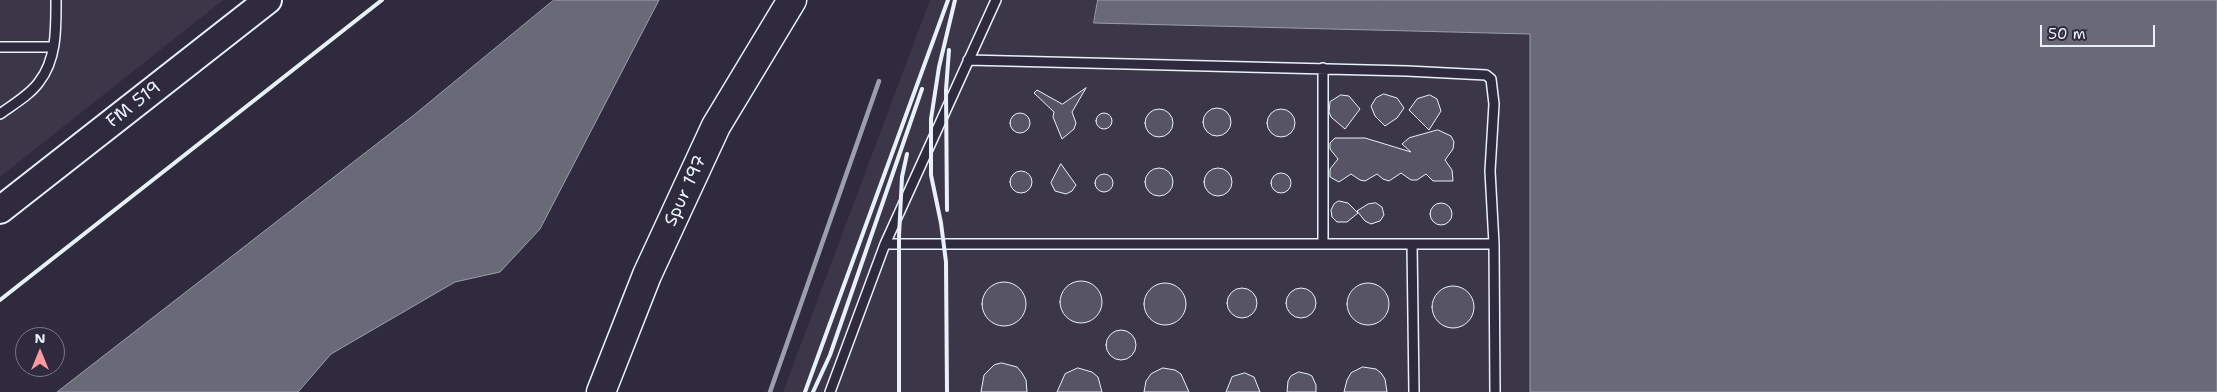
<!DOCTYPE html>
<html>
<head>
<meta charset="utf-8">
<style>
	body { margin:0 }
	#map { position:relative; width:2217px; height:392px; overflow:hidden; background:#2f2a3d; font-family:"Shantell Sans",sans-serif }
	canvas { display:block }
	.north { position:absolute; left:15px; top:327px; width:50px; height:50px; box-sizing:border-box; background:#2f2a3d; border:1px solid #797a88; border-radius:50%; rotate:0deg; font-size:14px; font-weight:700; line-height:20px; text-align:center; color:#e8f1f8 }
	.north::after { content:''; display:block; margin:auto; width:18px; height:22px; background:#ff9aa2; clip-path:polygon(50% 0,100% 100%,50% 72%,0 100%) }
	.scale { position:absolute; left:2040px; top:25px; width:115px; height:22px; box-sizing:border-box; border:2px solid #e8f1f8; border-top:0; padding-left:6px; font-size:15px; line-height:18px; white-space:nowrap; color:#e8f1f8; -webkit-text-stroke:4px #2f2a3d; paint-order:stroke }
</style>
</head>
<body>
<div id="map">
<canvas width="2217" height="392"></canvas>
<div class="north">N</div>
<div class="scale">50 m</div>
</div>
<script>
const ctx = document.querySelector('canvas').getContext('2d');
ctx.lineJoin = 'round';
function fillPath(path, color) {
  ctx.fillStyle = color;
  ctx.fill(path, 'evenodd');
}
function strokePath(path, color, width, dash) {
  ctx.strokeStyle = color;
  ctx.lineWidth = width;
  ctx.lineCap = dash ? 'butt' : 'round';
  ctx.setLineDash(dash || []);
  ctx.stroke(path);
}
function drawText(font, color, halo, rows, align = 'center') {
  ctx.font = font + ' "Shantell Sans",sans-serif';
  ctx.lineWidth = 5;
  ctx.setLineDash([]);
  ctx.textBaseline = 'middle';
  ctx.strokeStyle = halo;
  ctx.fillStyle = color;
  for (const [text, x, y, turn = 0] of rows) {
    ctx.save();
    ctx.translate(x, y);
    ctx.rotate((+turn || 0) * Math.PI / 180);
    ctx.textAlign = isNaN(turn) ? turn : align;
    if (halo) ctx.strokeText(text, 0, 0);
    ctx.fillText(text, 0, 0);
    ctx.restore();
  }
}
fillPath(new Path2D(`
	M0 0H223L0 177Z
	M930 0H1098L1094 23 1530 34V392H783Z`), '#3b3749');
const water = new Path2D(`
	M554 0H659L540 229 500 272 455 282 331 354 298 392H57L414 115Z
	M1098 0H2217V392H1530V34L1094 23Z`);
fillPath(water, '#696978');
strokePath(water, '#9c9fab', 1);
strokePath(new Path2D(`
	M770 392 879 81`), '#9c9fab', 4.5);
const building = new Path2D(`
	M1086 88 1072 112 1076 123 1074 129 1062 139 1053 117 1054 112 1034 93 1037 90 1062 104Z
	M1384 94 1397 98 1404 108 1397 118 1385 126 1375 116 1371 106 1376 98Z
	M1341 95 1349 96 1360 109 1345 129 1331 117 1329 112 1330 102Z
	M1430 95 1437 99 1441 111 1429 130 1409 110 1417 99Z
	M1203 122a14 14 0 1 1 28 0a14 14 0 1 1-28 0Z
	M1267 123a14 14 0 1 1 28 0a14 14 0 1 1-28 0Z
	M1145 123a14 14 0 1 1 28 0a14 14 0 1 1-28 0Z
	M1010 123a10 10 0 1 1 20 0a10 10 0 1 1-20 0Z
	M1096 121a8 8 0 1 1 16 0a8 8 0 1 1-16 0Z
	M1438 130 1451 136 1454 142 1453 149 1445 160 1452 170 1453 181H1433L1426 174 1417 180H1411L1401 173 1389 181 1383 179 1377 174 1365 181 1360 180 1351 174 1339 182 1330 177V169L1338 159 1330 149V143L1335 138H1365L1411 152 1402 144 1409 138Z
	M1061 164 1076 185 1072 191 1066 194 1055 191 1051 183Z
	M1145 182a14 14 0 1 1 28 0a14 14 0 1 1-28 0Z
	M1204 182a14 14 0 1 1 28 0a14 14 0 1 1-28 0Z
	M1010 182a11 11 0 1 1 22 0a11 11 0 1 1-22 0Z
	M1271 183a10 10 0 1 1 20 0a10 10 0 1 1-20 0Z
	M1095 183a9 9 0 1 1 18 0a9 9 0 1 1-18 0Z
	M1339 201 1348 203 1358 213 1347 222H1337L1332 217 1331 210 1334 204Z
	M1376 203 1382 207 1384 215 1380 221 1371 224 1365 221 1357 211 1368 204Z
	M1430 214a11 11 0 1 1 22 0a11 11 0 1 1-22 0Z
	M1060 302a21 21 0 1 1 42 0a21 21 0 1 1-42 0Z
	M982 304a22 22 0 1 1 44 0a22 22 0 1 1-44 0Z
	M1144 304a21 21 0 1 1 42 0a21 21 0 1 1-42 0Z
	M1347 304a21 21 0 1 1 42 0a21 21 0 1 1-42 0Z
	M1432 307a21 21 0 1 1 42 0a21 21 0 1 1-42 0Z
	M1227 303a15 15 0 1 1 30 0a15 15 0 1 1-30 0Z
	M1286 303a15 15 0 1 1 30 0a15 15 0 1 1-30 0Z
	M1106 345a15 15 0 1 1 30 0a15 15 0 1 1-30 0Z
	M1002 363 1017 367 1022 373 1026 380 1027 392H981L984 375 994 365Z
	M1363 367 1376 369 1381 373 1385 379 1387 392H1344L1347 380 1351 373Z
	M1078 368 1092 372 1098 377 1102 392H1057L1065 374Z
	M1163 368 1175 370 1181 374 1189 392H1144L1146 381 1151 374Z
	M1299 372 1308 374 1312 376 1316 385V392H1287L1288 381 1291 376Z
	M1245 373 1254 377 1260 392H1226L1232 377Z`);
fillPath(building, '#575565');
strokePath(building, '#e8f1f8', 1);
const service = new Path2D(`
	M0 47H53
	M968 60 1407 71 1486 75 1491 79 1494 104 1490 171 1494 244
	M1323 68V244
	M0 114C12 105 30 95 39 82 57 59 56 28 56 0
	M885 244H1494L1495 392
	M1412 244 1414 392
	M830 392 885 244 996 0`);
const secondary = new Path2D(`
	M0 210 268 0`);
const primary = new Path2D(`
	M601 392 647 275 716 126 792 0`);
strokePath(service, '#e8f1f8', 12);
strokePath(secondary, '#e8f1f8', 30);
strokePath(primary, '#e8f1f8', 31);
strokePath(service, '#2f2a3d', 9);
strokePath(secondary, '#2f2a3d', 26);
strokePath(primary, '#2f2a3d', 28);
strokePath(new Path2D(`
	M947 210 946 90 949 50
	M0 300 382 0
	M805 392 948 0
	M813 392 830 355 922 89
	M899 392V236L902 177 907 154
	M947 392 946 262 941 223 931 175V119L939 67 955 0`), '#e8f1f8', 4);
drawText('18px', '#e8f1f8', '#2f2a3d', [
	["FM 519",134,105,-38],
	["Spur 197",686,191,-65]
]);
</script>
</body>
</html>
